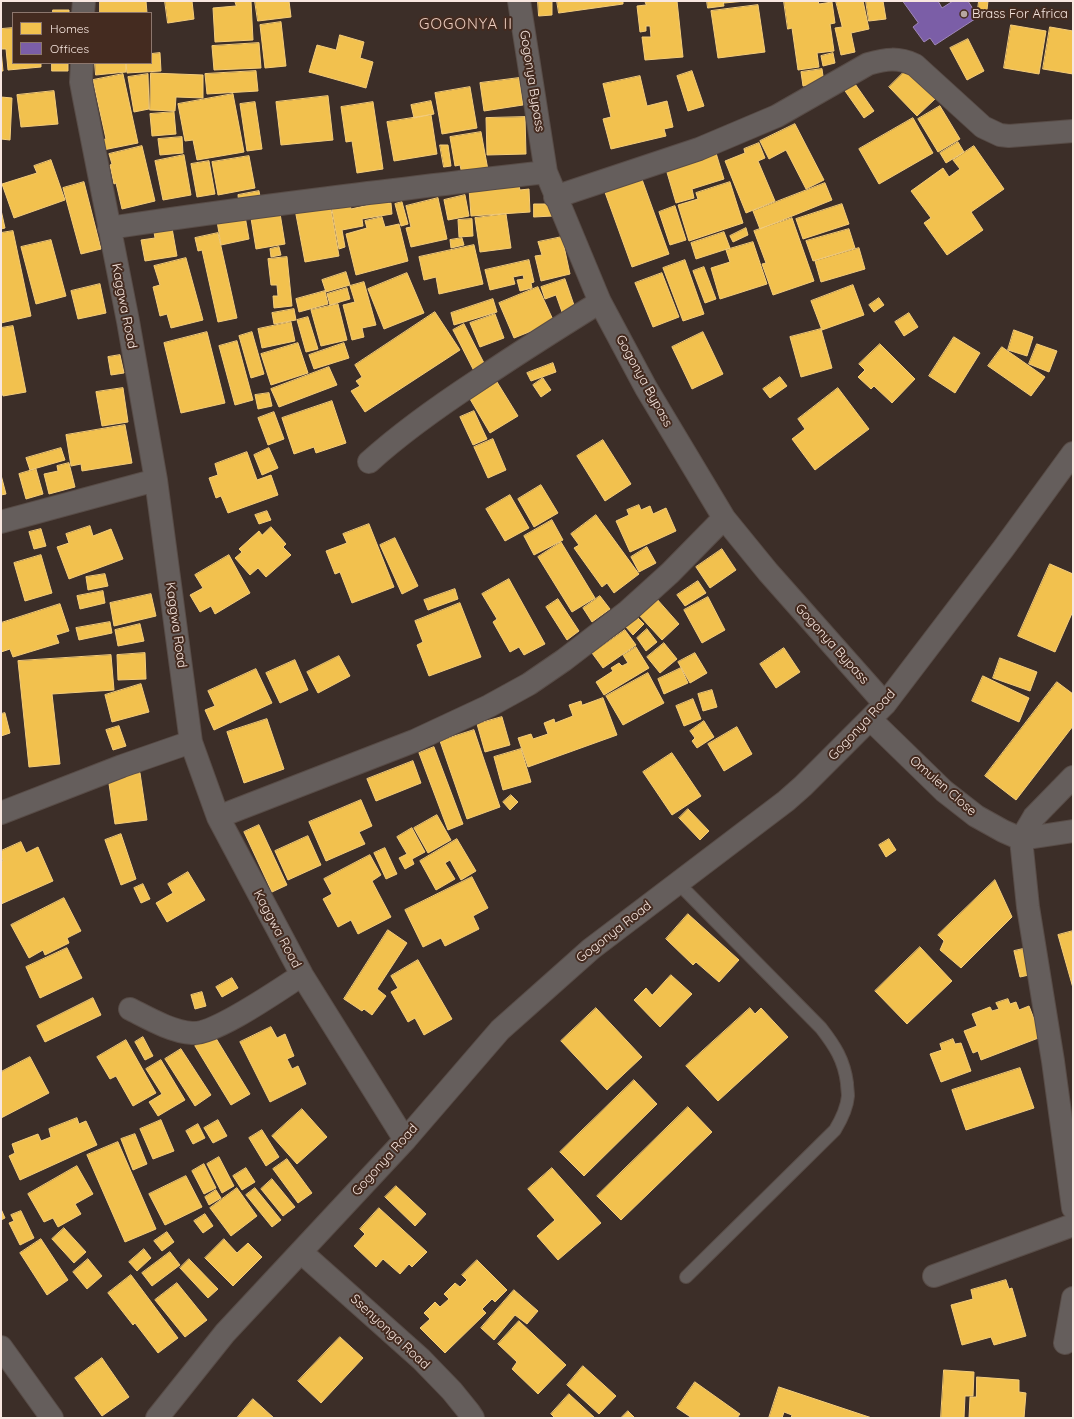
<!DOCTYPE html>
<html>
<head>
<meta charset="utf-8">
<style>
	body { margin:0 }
	#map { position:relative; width:1074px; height:1419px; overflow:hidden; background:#3c2e28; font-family:Quicksand,sans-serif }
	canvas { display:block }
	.frame { position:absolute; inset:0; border:2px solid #f8e7e0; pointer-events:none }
	.legend { position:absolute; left:12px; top:12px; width:140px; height:52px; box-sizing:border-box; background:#442b20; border:1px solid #8c766d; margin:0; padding:5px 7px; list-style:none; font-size:12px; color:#f8e7e0 }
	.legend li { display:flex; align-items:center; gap:8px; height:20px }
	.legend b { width:20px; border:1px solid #8c766d }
</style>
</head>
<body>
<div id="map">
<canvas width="1074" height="1419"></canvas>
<div class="frame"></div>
<ul class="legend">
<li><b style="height:11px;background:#f2c14e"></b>Homes</li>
<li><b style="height:11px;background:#7b5ea7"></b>Offices</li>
</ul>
</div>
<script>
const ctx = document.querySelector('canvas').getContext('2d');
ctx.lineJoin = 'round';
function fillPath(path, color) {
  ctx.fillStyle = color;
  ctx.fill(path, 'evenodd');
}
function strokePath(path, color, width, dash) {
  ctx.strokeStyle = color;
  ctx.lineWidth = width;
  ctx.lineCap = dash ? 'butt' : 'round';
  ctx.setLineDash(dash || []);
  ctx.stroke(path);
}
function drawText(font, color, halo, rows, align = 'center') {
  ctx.font = font + ' Quicksand,sans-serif';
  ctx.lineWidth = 4;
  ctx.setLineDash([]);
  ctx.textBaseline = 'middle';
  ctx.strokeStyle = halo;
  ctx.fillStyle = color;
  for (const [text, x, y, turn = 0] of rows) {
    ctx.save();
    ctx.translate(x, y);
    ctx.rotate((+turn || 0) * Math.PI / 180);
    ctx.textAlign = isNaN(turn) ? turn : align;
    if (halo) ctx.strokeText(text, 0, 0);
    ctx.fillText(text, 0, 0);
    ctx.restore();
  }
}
const homes = new Path2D(`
	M100 1H146L147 13H100Z
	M165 1H192L194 19 168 23Z
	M235 1H251L253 40 215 42 213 8 236 6Z
	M255 1H289L291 17 258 21Z
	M538 1H552V15L539 16Z
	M557 1H623V4L559 13Z
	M645 1H677L683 57 645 60 642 37H651L650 26H646V31L640 32 637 6 646 5Z
	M707 1H723L724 6 708 8Z
	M724 1H746L724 3Z
	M784 1H818L819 4 832 2 835 23 830 24 834 51 817 53 819 67 798 70 792 28 788 29Z
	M836 1H863L869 29 851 33 855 52 841 55 835 28 842 27Z
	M866 1H883L886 19 869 21Z
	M979 1H988L987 10 978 9Z
	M758 5 765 52 718 58 711 11Z
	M53 10H69V13H53Z
	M281 22 286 66 265 68 260 25Z
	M1011 25 1046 31 1039 74 1004 68Z
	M1050 27 1073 31V74L1043 69Z
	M13 28V63H41V67L8 70 6 49H1V29Z
	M340 35 364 42 360 58 373 62 366 88 309 72 317 45 336 50Z
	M968 39 984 71 967 80 950 48Z
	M259 43 261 68 214 70 212 46Z
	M1 50 3 71H1Z
	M160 53 161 71 127 73 126 63H151V54Z
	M833 53 835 63 823 66 821 56Z
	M52 63H68V71H52Z
	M95 63H126V72L96 75Z
	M822 69 824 83 803 86 801 72Z
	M907 69 935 99 917 116 889 87Z
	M256 71 258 91 207 94 205 74Z
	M692 71 704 106 688 111 677 76Z
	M151 73 203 75V98L176 97 175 111 150 110Z
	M123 74 138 143 103 150 101 140 106 139 93 80Z
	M148 74 149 109 134 112 128 77Z
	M640 76 647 106 667 101 673 127 664 129 666 136 611 149 603 119 611 117 603 84Z
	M519 78 523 105 484 111 480 83Z
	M853 81 874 111 864 118 843 88Z
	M470 87 477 128 442 134 435 93Z
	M54 91 58 124 21 127 17 95Z
	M233 94 244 152 197 160 193 140 185 141 178 104Z
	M328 96 333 140 281 145 276 102Z
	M1 97 12 98 10 140 1 139Z
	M431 101 434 114 414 118 411 105Z
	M255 102 262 149 247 151 240 104Z
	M373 102 383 169 357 173 352 141 346 142 341 107Z
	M940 106 960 139 938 152 918 119Z
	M174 112 176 134 152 136 150 114Z
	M431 115 437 154 394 161 387 122Z
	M525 117 526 154 487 155 486 118Z
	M913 118 933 153 879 184 859 149Z
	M795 124 824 180 806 189 786 150 769 159 760 141Z
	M481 132 488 170 462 174 460 165 455 166 450 137Z
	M182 137 183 153 160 155 158 139Z
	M958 142 964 152 946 163 940 153Z
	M759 143 765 158 758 161 775 201 746 213 725 161 745 153 744 149Z
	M440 145H448L451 166 444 167Z
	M142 146 155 201 122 209 116 183 114 184 110 165 112 164 109 154Z
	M974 146 1004 189 971 212 983 230 947 255 924 223 931 218 911 191 943 168 949 177 960 169 953 160Z
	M716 153 724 179 692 189 694 198 676 203 666 169Z
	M184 155 191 195 163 200 155 161Z
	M249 156 255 188 218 195 212 162Z
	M51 160 65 200 14 218 2 184 37 173 34 166Z
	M209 161 215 194 197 197 191 164Z
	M639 171 669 254 632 267 602 184Z
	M84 182 101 249 81 254 63 188Z
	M730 182 743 223 689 241 678 205 698 199 696 193Z
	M825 183 832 200 760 229 753 211Z
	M519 186 520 190 529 189 530 212 471 216 469 189Z
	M259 191 261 202 239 205 238 195Z
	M465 195 469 216 448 220 444 200Z
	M387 197 388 203H391L392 214 362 219 363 226 342 230 345 247 339 249 331 204 349 201 351 209 369 205 368 200Z
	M329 198 339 256 305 262 294 204Z
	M438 198 447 239 411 247 406 228 411 227 406 206Z
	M402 202 408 224 401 226 395 204Z
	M534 204H553V216L534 217Z
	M842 204 849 224 803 239 796 219Z
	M675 206 686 240 670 245 659 212Z
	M279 207 285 244 256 249 250 212Z
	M1 210 5 228 1 229Z
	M506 214 511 248 480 252 475 218Z
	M245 216 249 239 221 245 217 221Z
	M382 217 385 227 399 224 408 261 356 275 346 234 367 228 365 221Z
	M792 218 814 281 773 295 762 264 766 263 754 231Z
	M472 219 473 236 459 237 458 220Z
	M172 228 177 256 145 261 141 240 155 238 154 232Z
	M746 228 748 235 733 242 730 236Z
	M849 229 855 248 813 261 806 241Z
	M13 231 31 316 1 323V233Z
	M724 232 730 248 696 259 691 243Z
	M218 233 237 318 218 322 202 250 198 251 195 238Z
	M562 237 570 274 541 281 535 256 542 255 538 242Z
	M462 238 464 245 451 248 450 240Z
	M51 240 66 296 36 304 21 247Z
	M753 242 767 284 720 299 711 268 730 262 726 250Z
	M474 245 483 284 439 294 436 277 424 280 419 257Z
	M279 247 281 255 271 257 270 249Z
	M859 248 865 269 821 282 815 261Z
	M287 257 292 306 274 308 273 296H278L277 285H271L268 259Z
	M186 258 203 320 171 328 167 314 160 316 153 287 160 285 154 266Z
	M529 260 534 282 531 283 532 288 520 291 517 280 524 279 523 275 513 277 515 284 490 290 485 270Z
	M685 260 704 314 683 321 663 268Z
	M704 267 716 299 705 303 693 271Z
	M346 272 350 285 326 292 322 280Z
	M407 273 424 313 384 329 368 289Z
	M662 273 679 317 653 327 635 283Z
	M565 279 575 308 562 312 556 295 545 299 541 287Z
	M364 282 376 325 362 328 364 337 352 340 343 305 355 302 350 286Z
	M100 284 106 313 78 319 71 291Z
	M853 285 864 315 822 330 811 301Z
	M538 287 554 322 514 338 499 303Z
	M347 288 350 299 330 305 327 294Z
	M325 291 328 304 299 312 296 299Z
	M879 298 884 305 874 312 869 305Z
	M493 299 497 312 454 325 451 313Z
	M338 304 347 340 321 346 311 310Z
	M294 309 296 320 274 324 272 313Z
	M435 312 460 350 365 412 351 391 360 386 356 381 362 377 355 365Z
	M909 313 918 327 904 336 895 322Z
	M495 314 504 338 480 347 470 323Z
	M308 317 318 349 306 352 297 320Z
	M291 322 295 341 262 348 258 329Z
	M464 324 485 365 474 371 453 330Z
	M13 326 26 392 3 396 1 389V328Z
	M821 329 832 368 801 377 790 337Z
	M1014 330 1033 337 1027 356 1008 350Z
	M207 332 225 403 181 413 164 343Z
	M252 332 264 374 251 378 239 336Z
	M703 332 723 374 692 389 672 347Z
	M954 337 980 353 955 393 929 376Z
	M237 341 253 400 235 405 219 346Z
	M298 343 308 373 271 385 261 354Z
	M344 343 349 358 314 369 309 355Z
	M880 344 915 379 892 403 874 386 871 389 858 377 865 370 859 364Z
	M1037 344 1057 351 1049 372 1029 364Z
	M1002 347 1045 377 1031 396 988 366Z
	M120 355 124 373 111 375 108 357Z
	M553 363 556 372 531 381 527 373Z
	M329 367 337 385 279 407 271 389Z
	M780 377 787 386 770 398 763 389Z
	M543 378 551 390 541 397 533 385Z
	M497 382 518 416 490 433 470 399Z
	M123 388 128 422 102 426 96 392Z
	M838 388 869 429 815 470 792 439 805 429 798 419Z
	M269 393 272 406 258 409 255 395Z
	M332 401 346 443 316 453 314 447 294 454 282 418Z
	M474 411 487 439 473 445 460 417Z
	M274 412 284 439 268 445 258 418Z
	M125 425 132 463 82 471 81 464 71 466 66 435Z
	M493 439 506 470 488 478 474 447Z
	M603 440 631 484 605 501 577 456Z
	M61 448 65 460 30 470 26 458Z
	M269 448 278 468 262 475 254 455Z
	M247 452 257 480 271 475 278 495 228 513 221 496 216 498 209 478 218 475 215 464Z
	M69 463 75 487 49 494 44 474 58 471 57 466Z
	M36 469 43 494 26 499 19 474Z
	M1 475 6 494 1 495Z
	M541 485 558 513 534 527 518 499Z
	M510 495 529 528 505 541 486 509Z
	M639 505 641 510 650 506 653 514 666 508 676 531 630 552 616 521 629 515 627 510Z
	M267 511 271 520 259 524 255 515Z
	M596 515 639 574 614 593 607 583 602 587 574 548 579 545 571 534Z
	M552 520 563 540 534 555 524 536Z
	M369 524 394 587 352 603 340 572 335 574 326 551 347 543 343 534Z
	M90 526 93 536 111 529 123 559 69 579 57 547 69 543 66 534Z
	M271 527 286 544 283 547 291 555 266 577 258 568 250 575 235 558 242 552 239 549 259 531 262 535Z
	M41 529 46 546 34 549 29 532Z
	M395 538 418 586 402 594 380 545Z
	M561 542 595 598 572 612 538 557Z
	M647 547 656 563 639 572 631 557Z
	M722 549 736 570 710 588 696 567Z
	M41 555 52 593 25 601 14 563Z
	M229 555 250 593 215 614 211 606 200 612 190 595 203 588 195 575Z
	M1050 564 1073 574V611L1055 652 1018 636Z
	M105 574 108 586 88 590 86 577Z
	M509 579 545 644 524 655 519 647 510 652 493 622 497 619 482 594Z
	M698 581 706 593 685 606 677 595Z
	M455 589 458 599 428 610 424 600Z
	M103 591 105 603 80 609 77 596Z
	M151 594 156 616 114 626 110 603Z
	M600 596 610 609 592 622 583 608Z
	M708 597 725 630 702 643 684 610Z
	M656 598 679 624 662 640 638 614Z
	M558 599 579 631 567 640 546 607Z
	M460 603 481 657 429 676 417 645 423 642 415 621Z
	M60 604 69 631 56 635 59 643 13 657 10 649 1 652V623Z
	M637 617 644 624 633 635 626 627Z
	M110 622 112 633 79 640 76 628Z
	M140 624 144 641 118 646 115 630Z
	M647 629 657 642 646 651 637 638Z
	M625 630 636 645 603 668 592 653Z
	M664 643 677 659 660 673 647 657Z
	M636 647 649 668 604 695 596 682 613 671 611 668 619 663 622 666 628 663 623 655Z
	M784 648 800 672 776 688 760 664Z
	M145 653 146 679 118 680 117 655Z
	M695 653 707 673 690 683 678 662Z
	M111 655 114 690 52 694 60 764 29 767 18 661Z
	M339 656 350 676 318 693 307 672Z
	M1000 658 1037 672 1030 691 993 678Z
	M295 660 308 690 280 703 266 673Z
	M681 668 688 683 664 694 658 679Z
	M256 669 272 703 214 730 205 710 215 706 208 691Z
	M648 673 664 703 623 725 606 696Z
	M983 676 1029 698 1019 722 972 701Z
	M1057 682 1073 694V726L1016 800 985 776Z
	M141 684 149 712 112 722 105 695Z
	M712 690 717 707 703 711 698 694Z
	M603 698 617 735 528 767 518 738 531 734 533 739 548 734 544 723 554 719 555 723 573 716 569 705 581 701 582 705Z
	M693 699 701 719 684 726 676 706Z
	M5 713 10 733 1 736V714Z
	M502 717 510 745 485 752 477 724Z
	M267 719 284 769 244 783 227 732Z
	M704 721 714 737 697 748 692 741 695 738 690 731Z
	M119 726 126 746 113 750 106 730Z
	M737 727 752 754 724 771 708 744Z
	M474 730 500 807 467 819 440 741Z
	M434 747 463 824 448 830 419 753Z
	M521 749 531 782 503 790 494 757Z
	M672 753 701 796 672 815 643 772Z
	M413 761 421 783 376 801 367 779Z
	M140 773 147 820 115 824 108 777Z
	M511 795 518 802 510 810 503 802Z
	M361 800 372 826 359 832 365 844 326 861 309 822Z
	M688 809 709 831 700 840 679 818Z
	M437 815 451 840 428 853 414 828Z
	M259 825 287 885 272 892 244 832Z
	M412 828 425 852 412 859 414 864 405 869 399 858 407 854 397 837Z
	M121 834 136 879 121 885 105 840Z
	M308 836 321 865 288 880 275 851Z
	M457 839 476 871 461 880 450 860 445 863 455 879 436 890 420 861Z
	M889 839 896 850 886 857 879 845Z
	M21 842 26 853 38 847 53 881 1 904V862L3 861 1 857V851Z
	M385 848 397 874 386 879 374 853Z
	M370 855 381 875 372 881 391 917 358 934 351 920 338 927 323 899 332 894 324 879Z
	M188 872 205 900 167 922 156 903 173 893 168 884Z
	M472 877 488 908 473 916 479 929 445 946 441 938 423 947 405 910Z
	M995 880 1012 917 961 968 940 950 944 941 938 935Z
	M143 884 150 899 141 903 134 888Z
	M64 898 81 931 67 938 69 943 45 955 43 950 29 958 11 925Z
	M688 914 739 960 719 982 696 962 693 965 666 939Z
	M388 930 407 943 377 989 386 996 372 1015 364 1009 362 1011 344 999Z
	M1073 931V988L1058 935Z
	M920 947 952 981 907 1024 875 991Z
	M67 948 82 978 40 998 26 967Z
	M1023 949 1029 975 1020 977 1014 951Z
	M418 960 452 1019 424 1035 415 1018 408 1022 391 992 398 988 391 976Z
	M671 975 692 994 660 1027 634 1000 646 988 652 995Z
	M232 978 238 988 222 997 216 987Z
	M202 992 206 1006 195 1009 191 995Z
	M93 998 101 1015 45 1042 37 1026Z
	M1008 999 1010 1004 1016 1002 1019 1010 1029 1006 1041 1037 981 1060 978 1051 973 1053 964 1031 977 1026 972 1014 990 1007 992 1011 999 1009 996 1003Z
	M596 1008 642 1057 607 1090 561 1041Z
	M750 1008 755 1014 761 1008 788 1037 718 1101 686 1066Z
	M271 1027 277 1038 285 1034 294 1056 287 1059 292 1069 298 1066 306 1084 270 1102 240 1042Z
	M214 1035 250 1094 231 1105 195 1046Z
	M143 1037 153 1056 145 1060 135 1042Z
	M953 1039 955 1044 961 1043 971 1071 941 1082 930 1054 942 1050 940 1044Z
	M126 1040 156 1093 133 1106 116 1076 110 1079 97 1057Z
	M181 1049 211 1095 195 1106 165 1059Z
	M30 1057 49 1093 1 1118V1072Z
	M161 1060 185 1100 158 1116 149 1102 162 1094 146 1069Z
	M1020 1068 1034 1108 966 1130 952 1090Z
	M634 1080 657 1104 584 1176 560 1152Z
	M688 1107 712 1132 621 1220 597 1196Z
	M302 1109 327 1137 297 1164 272 1136Z
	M77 1118 79 1124 86 1121 97 1145 20 1180 9 1156 15 1153 12 1144 38 1134 41 1141 51 1137 49 1129Z
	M161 1120 174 1151 153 1159 140 1129Z
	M218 1120 227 1136 213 1143 204 1128Z
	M198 1124 205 1138 193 1144 186 1131Z
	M262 1130 279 1157 266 1166 249 1138Z
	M135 1134 147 1164 133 1170 121 1139Z
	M118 1142 156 1229 125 1242 87 1155Z
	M219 1157 234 1186 222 1193 207 1164Z
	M287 1159 312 1193 298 1203 273 1169Z
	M204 1164 216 1188 204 1194 192 1171Z
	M77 1166 93 1194 75 1204 81 1214 58 1227 53 1218 44 1222 28 1194Z
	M246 1168 255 1182 242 1190 233 1176Z
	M552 1168 601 1223 558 1260 537 1236 555 1220 528 1189Z
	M186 1176 202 1207 165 1225 149 1194Z
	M272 1179 295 1207 283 1216 261 1189Z
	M396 1186 426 1214 415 1226 385 1197Z
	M237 1188 257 1216 231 1236 210 1208Z
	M255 1188 281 1220 272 1227 246 1195Z
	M216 1190 221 1198 209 1205 205 1197Z
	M379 1208 427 1252 412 1267 409 1264 400 1274 383 1259 376 1267 354 1246 365 1234 360 1229Z
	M1 1209 5 1218 1 1220Z
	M21 1211 34 1238 20 1245 9 1223 14 1221 11 1215Z
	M205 1214 213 1226 203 1233 194 1221Z
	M64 1228 86 1252 74 1263 52 1239Z
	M167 1232 174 1242 162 1251 154 1241Z
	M41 1239 68 1280 47 1295 20 1253Z
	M224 1239 237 1253 248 1243 262 1257 233 1286 205 1258Z
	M144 1249 151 1258 137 1271 129 1262Z
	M170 1252 180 1265 152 1286 142 1273Z
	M88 1259 102 1276 87 1289 73 1272Z
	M189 1259 218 1289 208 1298 180 1268Z
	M477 1260 507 1290 495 1302 492 1299 482 1309 486 1313 445 1353 420 1328 430 1319 424 1313 435 1302 440 1307 449 1299 444 1294 455 1283 460 1287 467 1280 462 1275Z
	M131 1275 178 1338 158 1353 135 1323 133 1325 108 1293Z
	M1006 1280 1009 1289 1012 1288 1026 1336 994 1345 991 1337 962 1345 951 1305 973 1299 971 1290Z
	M177 1283 207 1320 185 1337 155 1300Z
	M514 1290 538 1311 527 1324 515 1315 494 1340 481 1328Z
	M519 1321 566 1365 538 1394 512 1369 517 1362 498 1344Z
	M340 1337 363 1358 321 1403 298 1381Z
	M102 1358 129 1397 102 1416 75 1378Z
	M583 1366 616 1396 599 1414 567 1385Z
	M944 1370 974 1372 973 1396H965L964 1418H941Z
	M977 1377 1019 1380V1392L1026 1393 1024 1418H969L970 1397H976Z
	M695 1382 740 1414 737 1418H692L677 1408Z
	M779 1387 872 1418H791L792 1415 784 1412 782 1418H769Z
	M569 1394 595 1418H555L551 1414Z
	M253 1399 274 1418H237Z
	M628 1411 635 1418H621Z`);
fillPath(homes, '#f2c14e');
strokePath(homes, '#f4cc7a', 1);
const offices = new Path2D(`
	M903 1H938L942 8 953 1H968L978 17 935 45 930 38 924 42 913 27 918 23Z`);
fillPath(offices, '#7b5ea7');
strokePath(offices, '#a087b8', 1);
const service = new Path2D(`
	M678 883 821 1028C835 1046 844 1060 847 1083 847 1087 848 1092 848 1096 847 1108 841 1120 835 1130L686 1277`);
const minor = new Path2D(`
	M519 1 546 172 600 302 646 388 724 518 768 572 885 704
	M83 13 84 1
	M82 63 81 82 84 98 128 321 156 480 191 742 218 817 302 975 405 1140
	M555 197 699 149 777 116 868 64C886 59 898 57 915 65L983 127 1000 135 1009 136 1073 131
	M109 228C254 206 400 189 546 172
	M369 462C402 432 439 406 477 381 517 354 558 328 600 302
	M1 522 156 480
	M870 719 944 791 976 816 1003 831 1021 839 1073 831
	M1073 777 1034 817 1021 839 1028 907 1053 1061 1073 1208
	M1 813 122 766 191 742
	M218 817 414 741 489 706 529 684 564 660 628 611 670 573 724 518
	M130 1009C148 1018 172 1032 192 1033 215 1035 280 989 302 975
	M301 1252 421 1359 452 1391 469 1412 473 1418
	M934 1276 1073 1225
	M1065 1343 1073 1298
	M1 1347 52 1418
	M157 1418 225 1333 405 1140 500 1030 591 949 786 801 803 786 885 704 1003 549 1073 453`);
strokePath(service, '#584c47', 14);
strokePath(minor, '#584c47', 24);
strokePath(service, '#655e5c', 12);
strokePath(minor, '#655e5c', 22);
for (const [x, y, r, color] of [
	[964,14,4,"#b6a6a0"]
]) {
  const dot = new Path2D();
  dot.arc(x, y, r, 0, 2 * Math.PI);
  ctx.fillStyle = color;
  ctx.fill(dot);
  strokePath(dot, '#442b20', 1.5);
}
drawText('13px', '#f8e7e0', '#442b20', [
	["Brass For Africa",972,14]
], 'left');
drawText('13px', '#f8e7e0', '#442b20', [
	["Gogonya Bypass",532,81,81],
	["Kaggwa Road",124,306,79],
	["Gogonya Bypass",644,381,61],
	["Kaggwa Road",176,625,82],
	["Gogonya Bypass",832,644,48],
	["Gogonya Road",862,725,-47],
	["Omulen Close",943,786,41],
	["Kaggwa Road",277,929,62],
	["Gogonya Road",614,932,-38],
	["Gogonya Road",385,1160,-48],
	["Ssenyonga Road",390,1332,43]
]);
ctx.letterSpacing = '1px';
drawText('15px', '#ecccbe', '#442b20', [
	["GOGONYA II",466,24]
]);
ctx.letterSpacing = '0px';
</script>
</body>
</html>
